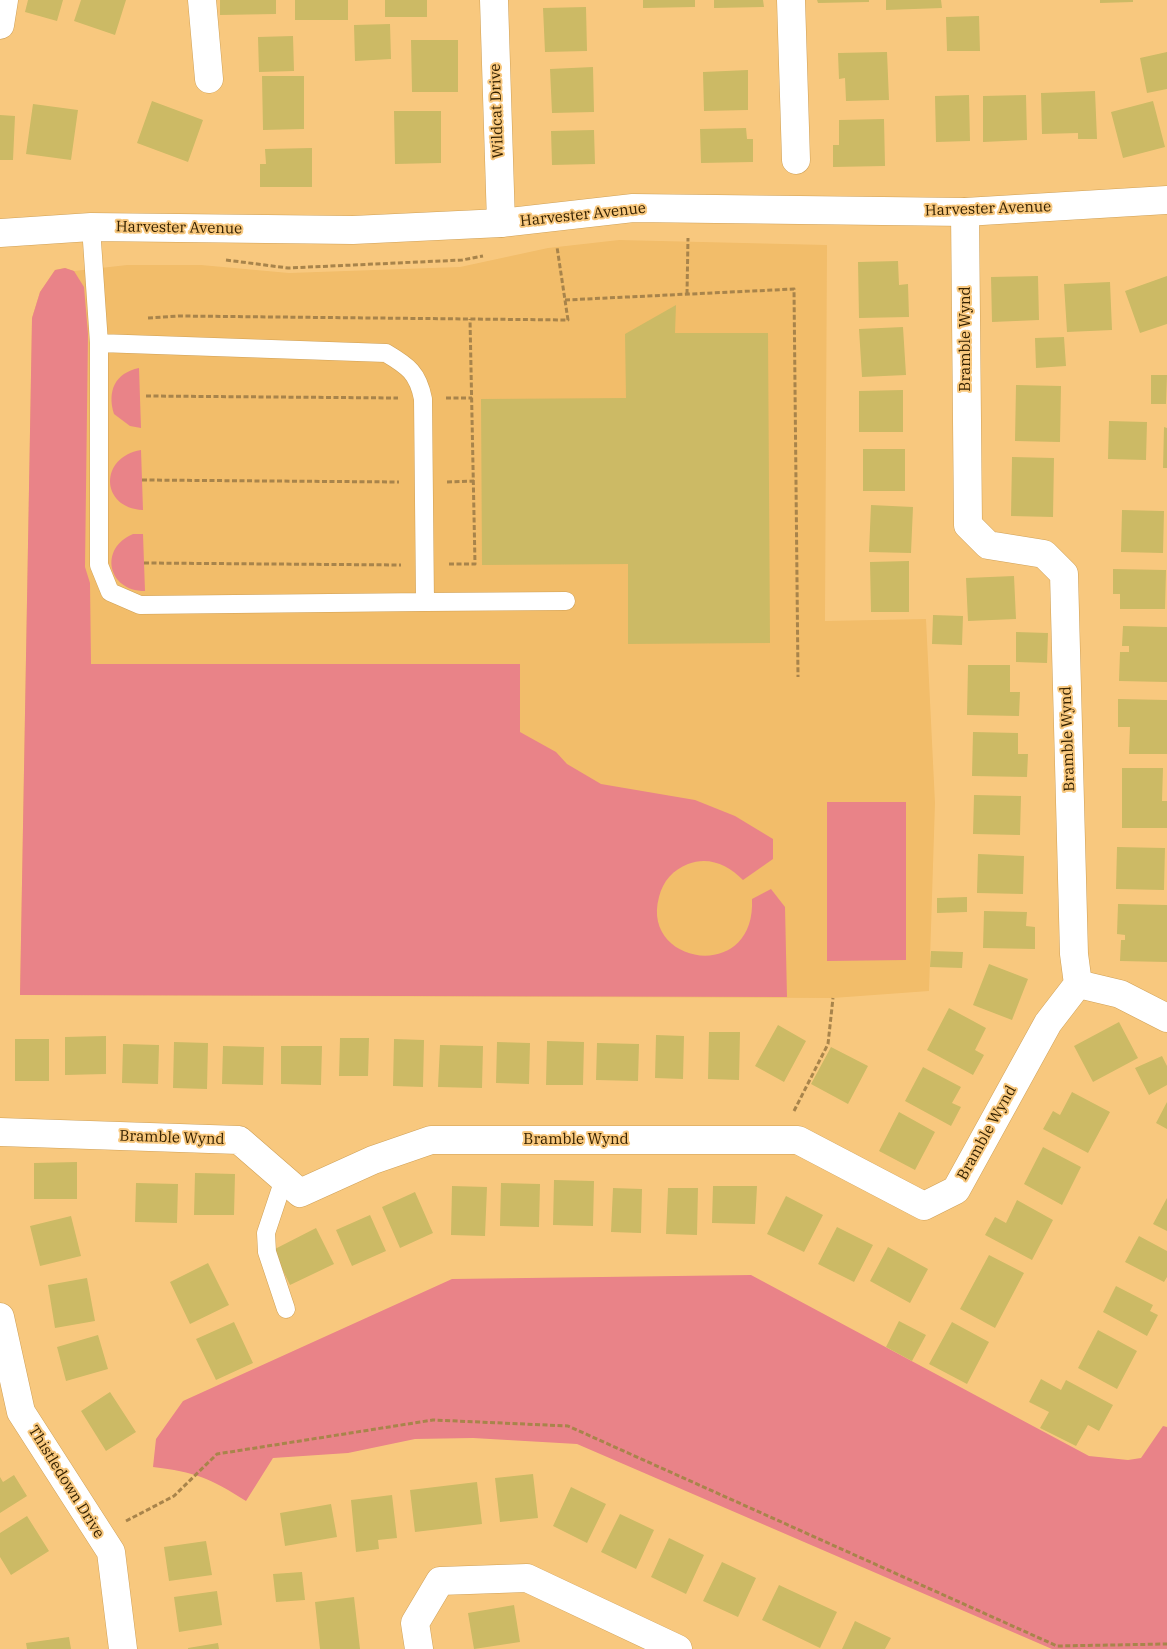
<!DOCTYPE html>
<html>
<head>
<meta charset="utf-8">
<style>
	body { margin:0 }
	canvas { display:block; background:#f8c87e }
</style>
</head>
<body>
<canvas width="1167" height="1649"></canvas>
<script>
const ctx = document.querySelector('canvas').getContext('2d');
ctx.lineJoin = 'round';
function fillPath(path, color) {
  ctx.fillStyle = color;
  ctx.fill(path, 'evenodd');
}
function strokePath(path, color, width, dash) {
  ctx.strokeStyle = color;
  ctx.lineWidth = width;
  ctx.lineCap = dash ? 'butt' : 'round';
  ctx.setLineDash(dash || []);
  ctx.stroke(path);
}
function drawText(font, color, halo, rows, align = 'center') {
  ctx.font = font + ' "IBM Plex Serif",serif';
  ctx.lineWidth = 4;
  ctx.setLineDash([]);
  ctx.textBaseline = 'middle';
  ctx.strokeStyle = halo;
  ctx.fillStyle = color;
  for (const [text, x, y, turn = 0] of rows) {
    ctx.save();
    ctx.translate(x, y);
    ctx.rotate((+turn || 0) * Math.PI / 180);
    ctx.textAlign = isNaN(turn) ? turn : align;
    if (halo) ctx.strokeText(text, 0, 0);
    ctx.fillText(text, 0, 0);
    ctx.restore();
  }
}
fillPath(new Path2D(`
	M619 240 827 245 825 621 926 619 935 803 929 991 833 998 20 995 32 318 40 292 55 270 65 268 74 271 127 265H201L289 273 460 267 548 248Z`), '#f2bd6a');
fillPath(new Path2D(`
	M65 268 74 271 84 287 88 334 85 567 90 583 91 664H520V732L556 752 567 764 601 784 695 800 735 816 773 839V859L743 880C728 865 709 856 688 864 673 870 663 881 659 897 640 965 756 984 752 899L771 889 785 907 787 997 20 995 32 318 40 292 55 270Z
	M139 368 141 428 130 426 114 414C107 391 115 373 139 368Z
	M141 450 143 510C100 508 99 457 141 450Z
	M133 534H143L145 591C107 591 99 548 133 534Z
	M827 802H906V960L827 961Z
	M751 1275 1089 1456 1128 1460 1141 1458 1163 1426 1167 1427V1649H1052L577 1444 473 1438 415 1439 348 1453 273 1458 246 1501C210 1478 195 1472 153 1467L156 1439 183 1401 452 1279Z`), '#e98388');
fillPath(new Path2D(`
	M28 0H63L57 21 25 12Z
	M81 0H126L115 35 74 21Z
	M220 0H276V14L220 15Z
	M295 0H348V20H295Z
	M385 0H427V17H385Z
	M643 0H695V7L643 8Z
	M714 0H763L764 7 714 8Z
	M817 0H869V2L818 3Z
	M886 0H941L942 8 886 10Z
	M1100 0H1133V2L1100 3Z
	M586 7 587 51 545 52 543 8Z
	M979 16 980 51H947L946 17Z
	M390 24 391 59 355 61 354 25Z
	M293 36 294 71 259 72 258 37Z
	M411 40H458V92H412Z
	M887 52 889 100 846 101 845 78 839 79 838 53Z
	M1167 52V89L1147 93 1140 58Z
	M593 67 594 112 552 113 550 69Z
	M748 70V110L704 111 703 72Z
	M262 76H304V129L263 130Z
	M1095 91 1097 139H1078V133L1042 134 1041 93Z
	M969 95 970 141 936 142 935 96Z
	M1026 95 1027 140 983 142V96Z
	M152 101 203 120 188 162 137 143Z
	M1153 101 1165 147 1123 158 1111 112Z
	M33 104 78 110 71 160 26 154Z
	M394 111H441V163L395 164Z
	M0 115 15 116 13 160H0Z
	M884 119 885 166 833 167V145H839V120Z
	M746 128 747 139H753V162L701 163 700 129Z
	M594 130 595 164 552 165 551 131Z
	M312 148V187H260V164H266L265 149Z
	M898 261 899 285 908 284 909 317 859 318 858 262Z
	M1038 276 1039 320 992 322 991 277Z
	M1167 276V324L1140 333 1125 291Z
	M1110 282 1112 330 1067 332 1064 284Z
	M676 305 675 333H768L770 643 628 644V564L482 565 481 399 626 398 625 334Z
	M903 327 906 375 862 377 859 329Z
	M1064 337 1066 366 1036 368 1035 338Z
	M1151 375H1167L1166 404H1151Z
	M1016 385 1061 386 1060 442 1015 441Z
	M903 390V432H859V391Z
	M1109 421 1147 422 1146 460 1108 459Z
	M1164 427 1167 428V468H1163Z
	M863 449H905V491H863Z
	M1012 457 1054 458 1053 517 1011 516Z
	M871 505 913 507 911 553 869 552Z
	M1122 510 1164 511 1163 553 1121 552Z
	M909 561V612H871L870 562Z
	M1113 569 1166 570 1165 609H1120V594H1113Z
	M1014 576 1016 619 968 621 966 578Z
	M933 615 963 616 962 645 932 644Z
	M1123 626 1167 627V682L1119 681 1120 652H1129V646H1122Z
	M1016 632 1048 633 1047 663 1016 662Z
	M968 665H1010V692H1020L1019 716 967 715Z
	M1118 699 1167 700V754H1129L1130 727H1118Z
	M973 732 1018 733V754H1028L1027 777 972 776Z
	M1122 768H1163L1162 801H1167V828H1122Z
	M974 795 1021 796 1020 835 973 834Z
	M1117 847 1165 848 1164 890 1116 889Z
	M978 854 1024 856 1023 894 977 893Z
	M967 897V912L937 913V898Z
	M1118 904 1167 905V962L1120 961 1121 940H1125V935L1117 934Z
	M984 911 1027 912 1026 926 1035 927V949L983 948Z
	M931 951 963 952 962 968 930 967Z
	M989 964 1028 979 1012 1020 973 1005Z
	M949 1008 986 1028 975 1050 984 1055 973 1075 927 1050Z
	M1119 1022 1138 1058 1093 1082 1074 1046Z
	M778 1025 806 1041 784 1082 755 1066Z
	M709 1032H740L739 1080 708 1079Z
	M656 1035 684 1036 683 1079 655 1078Z
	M106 1036V1074L65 1075V1037Z
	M340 1038H369L368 1076H339Z
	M15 1039H49V1081H15Z
	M394 1039 424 1040 423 1087 393 1086Z
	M547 1041 584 1042 583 1085H546Z
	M174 1042 208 1043 207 1089 173 1088Z
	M497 1042 530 1043 529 1084 496 1083Z
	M597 1043 639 1044 638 1081 596 1080Z
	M123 1044 159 1045 158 1084 122 1083Z
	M440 1045 483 1046 482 1088 438 1087Z
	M223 1046 264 1047 263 1085 222 1084Z
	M281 1046H322L321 1085 281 1084Z
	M831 1047 868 1066 848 1104 811 1084Z
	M1162 1056 1167 1066V1085L1149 1095 1135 1068Z
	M923 1067 961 1087 952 1103 961 1107 951 1126 905 1101Z
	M1072 1092 1110 1112 1088 1153 1043 1129 1053 1111 1060 1115Z
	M1167 1102V1129L1156 1123Z
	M899 1112 935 1132 915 1170 879 1151Z
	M1043 1147 1081 1167 1062 1205 1024 1184Z
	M77 1162V1199H34V1163Z
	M195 1173 235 1174 234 1215H194Z
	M554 1180 594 1181 593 1226 553 1225Z
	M136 1183 178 1184 177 1223 135 1222Z
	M501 1183 540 1184 539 1227 500 1226Z
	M452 1186 487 1187 485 1236 451 1235Z
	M713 1186H757L755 1224 712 1223Z
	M613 1188 642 1189 641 1233 611 1232Z
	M668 1188H698L697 1235 666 1234Z
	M415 1192 433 1233 400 1248 382 1207Z
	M786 1196 823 1215 804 1252 767 1234Z
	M1167 1198V1231L1153 1224Z
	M1017 1200 1053 1220 1032 1260 985 1235 995 1217 1006 1223Z
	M370 1215 386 1251 352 1266 336 1230Z
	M71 1216 81 1256 40 1266 30 1226Z
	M837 1227 873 1245 854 1282 818 1264Z
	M316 1228 334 1264 290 1285 273 1250Z
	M1139 1236 1167 1251V1277L1164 1282 1125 1262Z
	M888 1247 928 1269 910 1303 870 1281Z
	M989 1255 1024 1273 995 1328 960 1309Z
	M208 1263 229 1305 190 1324 170 1282Z
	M87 1278 95 1321 55 1328 48 1285Z
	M1116 1286 1153 1305 1150 1311 1158 1315 1147 1336 1103 1312Z
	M899 1321 926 1335 912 1361 886 1347Z
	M234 1322 253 1363 216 1380 196 1339Z
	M952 1322 989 1342 967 1384 929 1364Z
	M1098 1330 1137 1351 1117 1389 1078 1368Z
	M98 1335 108 1369 66 1381 57 1347Z
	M1041 1379 1061 1390 1066 1380 1113 1405 1099 1431 1088 1425 1076 1446 1040 1428 1049 1412 1029 1402Z
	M110 1392 136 1432 106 1451 81 1411Z
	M533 1474 538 1518 500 1522 495 1478Z
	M14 1475 27 1496 0 1513V1477L3 1482Z
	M477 1482 482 1524 415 1532 410 1490Z
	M571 1487 606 1504 587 1543 553 1526Z
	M392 1495 397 1538 378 1540 379 1549 356 1552 351 1500Z
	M331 1504 337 1537 285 1546 280 1513Z
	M620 1514 654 1530 636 1569 601 1552Z
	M27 1516 49 1551 11 1575 0 1557V1533Z
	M669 1538 704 1555 686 1594 651 1577Z
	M206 1541 212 1575 169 1581 164 1547Z
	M722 1562 756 1578 738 1617 703 1601Z
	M302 1572 305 1600 276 1602 273 1574Z
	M779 1585 837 1612 820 1648 762 1620Z
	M217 1591 222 1625 179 1632 174 1597Z
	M354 1597 360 1649H320L315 1602Z
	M514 1605 520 1642 474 1649 468 1613Z
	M855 1621 891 1638 885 1649H842Z
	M69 1637 71 1649H27L26 1643Z
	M218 1643 219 1649H188V1648Z`), '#ccba65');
const lane = new Path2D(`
	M91 227 99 343V565L110 592 140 605 425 602 423 399C418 373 408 366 386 353L99 343
	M425 602 566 601
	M284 1179 266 1233 267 1252 286 1309`);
const street = new Path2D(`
	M202 0 209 79
	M494 0 501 223
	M791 0 796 160
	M0 25 4 0
	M1078 984 1120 994 1167 1018
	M0 1132 239 1140 300 1193 373 1160 431 1140H798L924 1206 956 1190 1048 1023 1078 984 1074 954 1064 574 1044 554 988 545 968 525 965 212
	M0 1317 21 1412 111 1552 123 1649
	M419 1649 415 1623 440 1581 527 1578 678 1649`);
const secondary = new Path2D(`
	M0 233 91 227 353 230 501 223 633 208 965 212 1167 200`);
strokePath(lane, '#cfa056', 19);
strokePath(street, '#cfa056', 29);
strokePath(secondary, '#cfa056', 29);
strokePath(new Path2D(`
	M226 260 288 268 462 260 483 256
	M687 294 688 238
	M565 300 794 289 798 677
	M148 318 179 316 568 320 557 247
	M146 396 398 398
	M446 398H472
	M142 480 399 482
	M447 482 474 481
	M144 563 401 565
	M449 564H475L470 319
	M794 1111 828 1044 833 998
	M126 1521 174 1496 217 1454 433 1420 568 1426 1057 1646 1167 1644`), '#a8844b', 3, [5, 2.5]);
strokePath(lane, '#fff', 18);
strokePath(street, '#fff', 28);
strokePath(secondary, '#fff', 28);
drawText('15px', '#342101', '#f8c87e', [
	["Wildcat Drive",497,111,-92],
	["Harvester Avenue",988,209,-2],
	["Harvester Avenue",583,215,-6],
	["Harvester Avenue",179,228,1],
	["Bramble Wynd",966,339,-90],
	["Bramble Wynd",1068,739,-92],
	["Bramble Wynd",987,1133,-61],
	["Bramble Wynd",172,1138,2],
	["Bramble Wynd",576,1140],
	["Thistledown Drive",66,1482,58]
]);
</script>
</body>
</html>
